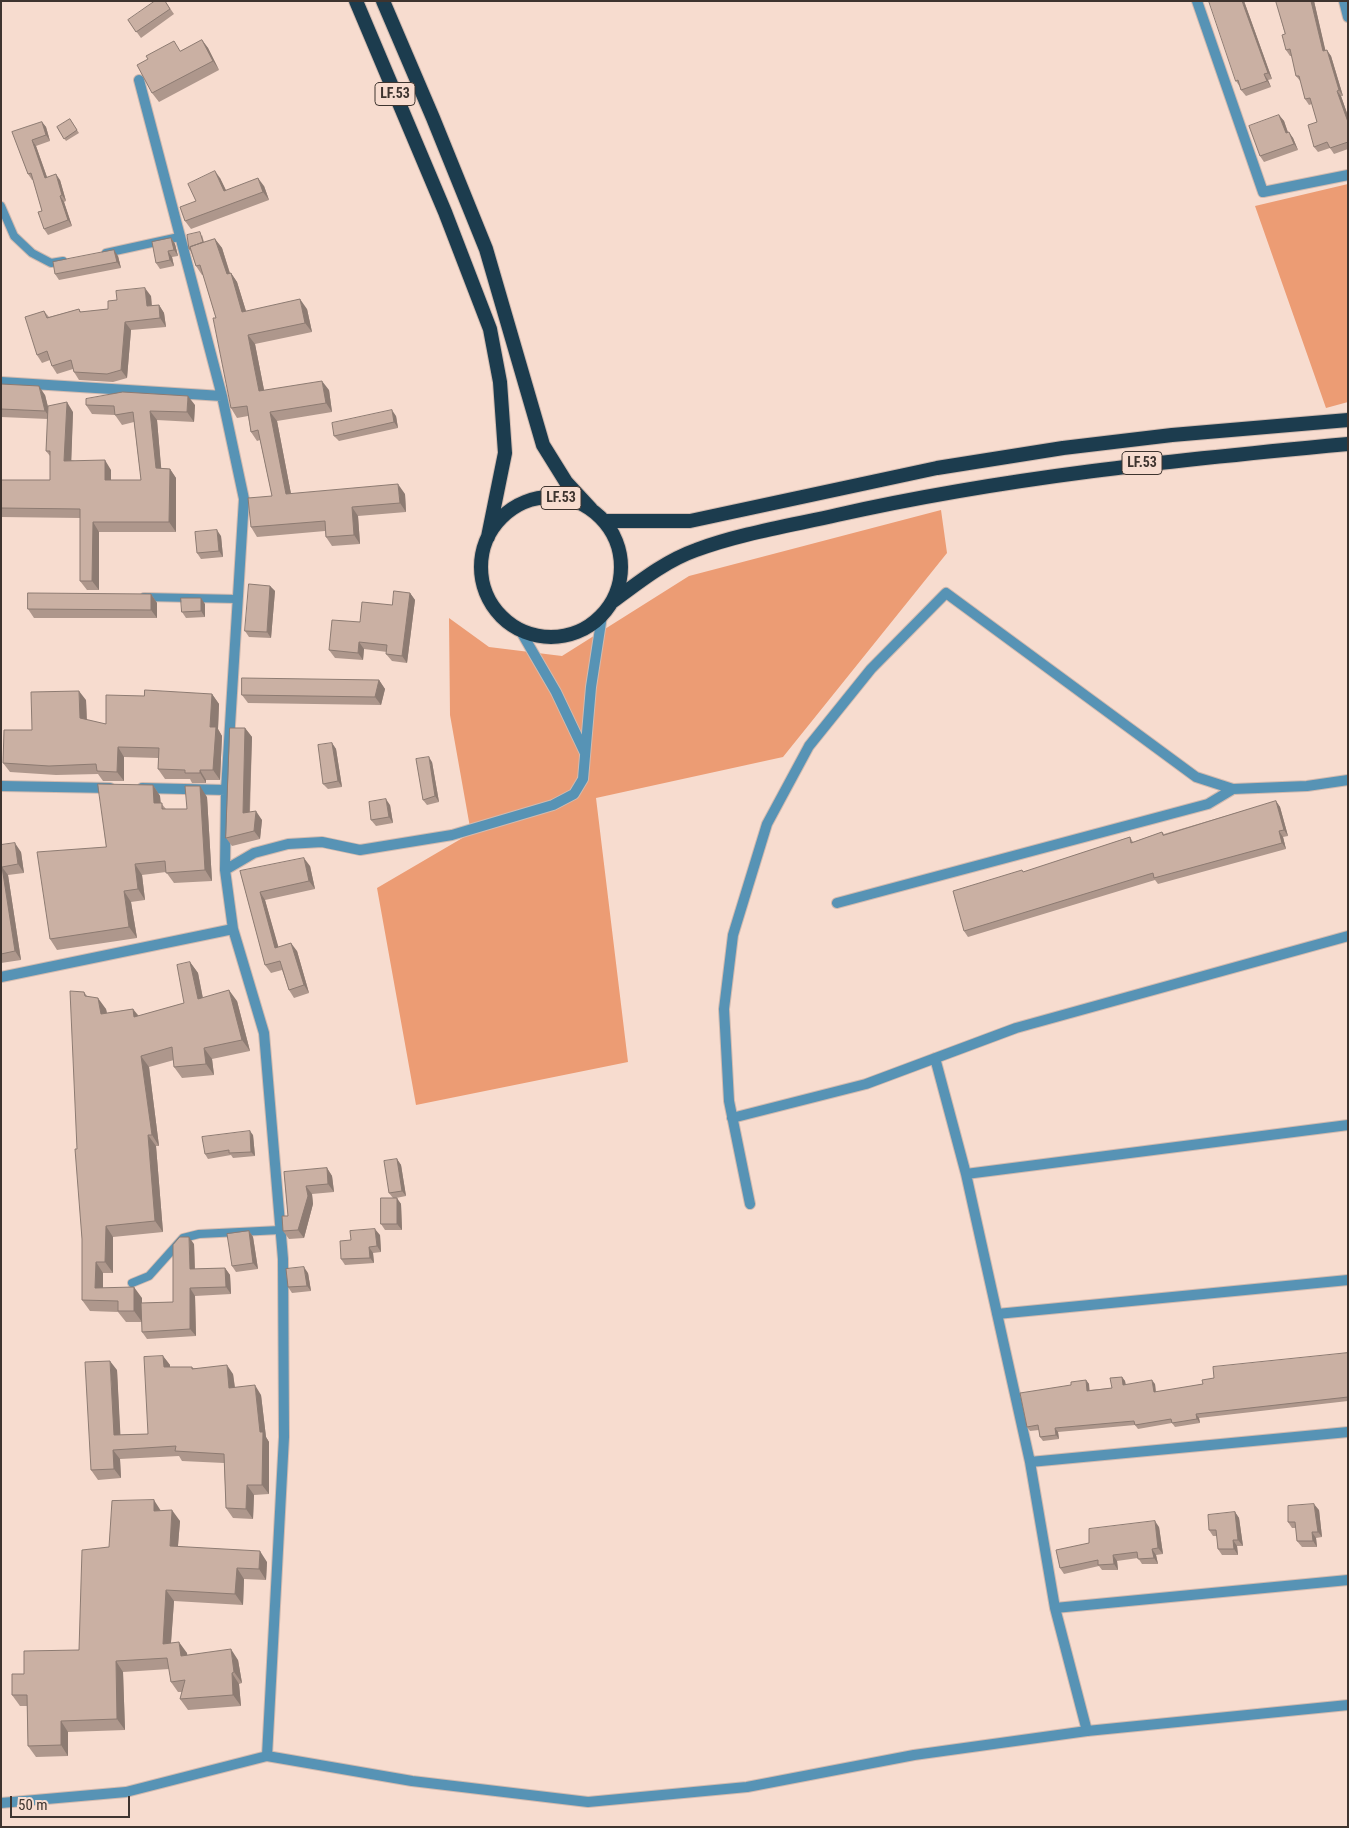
<!DOCTYPE html>
<html>
<head>
<meta charset="utf-8">
<style>
	body { margin:0 }
	#map { position:relative; width:1349px; height:1828px; overflow:hidden; background:#f7dccf; font-family:"Roboto Condensed",sans-serif }
	canvas { display:block }
	.frame { position:absolute; inset:0; border:2px solid #3e342f; pointer-events:none }
	.scale { position:absolute; left:10px; top:1796px; width:120px; height:22px; box-sizing:border-box; border:2px solid #3e342f; border-top:0; padding-left:6px; font-size:15px; line-height:18px; white-space:nowrap; color:#3e342f; -webkit-text-stroke:4px #f7dccf; paint-order:stroke }
</style>
</head>
<body>
<div id="map">
<canvas width="1349" height="1828"></canvas>
<div class="frame"></div>
<div class="scale">50 m</div>
</div>
<script>
const ctx = document.querySelector('canvas').getContext('2d');
ctx.lineJoin = 'round';
function fillPath(path, color) {
  ctx.fillStyle = color;
  ctx.fill(path, 'evenodd');
}
function strokePath(path, color, width, dash) {
  ctx.strokeStyle = color;
  ctx.lineWidth = width;
  ctx.lineCap = dash ? 'butt' : 'round';
  ctx.setLineDash(dash || []);
  ctx.stroke(path);
}
function drawText(font, color, halo, rows, align = 'center') {
  ctx.font = font + ' "Roboto Condensed",sans-serif';
  ctx.lineWidth = 4;
  ctx.setLineDash([]);
  ctx.textBaseline = 'middle';
  ctx.strokeStyle = halo;
  ctx.fillStyle = color;
  for (const [text, x, y, turn = 0] of rows) {
    ctx.save();
    ctx.translate(x, y);
    ctx.rotate((+turn || 0) * Math.PI / 180);
    ctx.textAlign = isNaN(turn) ? turn : align;
    if (halo) ctx.strokeText(text, 0, 0);
    ctx.fillText(text, 0, 0);
    ctx.restore();
  }
}
fillPath(new Path2D(`
	M1348 184V402L1326 408 1255 206Z
	M941 510 947 553 783 757 596 798 628 1062 416 1105 377 888 471 833 450 715 449 618 489 647 562 656 689 576Z`), '#ec9c74');
const service = new Path2D(`
	M1 206 14 236 32 253 51 263 63 261
	M106 253 179 237
	M144 597 237 599
	M132 1283 149 1276 183 1238 199 1234 280 1230`);
const minor = new Path2D(`
	M1197 1 1263 192 1348 175
	M1344 1 1348 17
	M1 382 222 396
	M520 630 556 692 585 753
	M1 786 110 788
	M142 788 226 790
	M225 870 254 853 288 844 322 842 360 850 452 835 553 805 574 794 583 779 591 687 602 616
	M837 903 1208 804 1233 789
	M1 977 233 929
	M935 1058 966 1174 1030 1462 1055 1608 1087 1731
	M732 1118 866 1084 1016 1028 1348 936
	M966 1174 1348 1125
	M750 1204 729 1101 724 1009 733 935 767 824 809 746 871 669 946 593 1196 777 1233 789 1307 786 1348 780
	M997 1314 1348 1280
	M1030 1462 1348 1432
	M1055 1608 1348 1580
	M1 1803 126 1792 267 1756 284 1437 283 1259 264 1033 233 929 225 870 226 790 244 499 222 396 139 80`);
const tertiary = new Path2D(`
	M267 1756 412 1781 588 1802 747 1787 914 1755 1087 1731 1348 1705`);
const trunk = new Path2D(`
	M356 1 445 212 490 329 500 382 505 453 488 537
	M383 1 433 118 486 249 543 445 566 482 591 509
	M481 567a70 70 0 1 1 140 0a70 70 0 1 1-140 0Z
	M605 521H690L937 468 1063 448 1172 435 1348 420
	M612 602C639 582 665 561 696 550 738 534 793 525 837 515 1006 477 1175 460 1348 444`);
strokePath(service, '#d2baaf', 10);
strokePath(minor, '#d2baaf', 12);
strokePath(tertiary, '#d2baaf', 12);
strokePath(trunk, '#d2baaf', 16);
strokePath(service, '#5793b5', 8);
strokePath(minor, '#5793b5', 10);
strokePath(tertiary, '#5793b5', 10);
strokePath(trunk, '#1c3c4e', 14);
fillPath(new Path2D(`
	M165 1 174 14 141 38 128 20Z
	M1244 1 1272 79 1268 80 1271 87 1246 96 1241 90 1240 87 1236 81Z
	M1276 1H1314L1325 50 1331 56 1343 96H1341L1348 116V149L1334 154 1330 148 1318 152 1314 147 1317 122 1312 104 1309 105 1305 99 1301 82 1296 76 1292 56H1290L1286 50 1285 34Z
	M202 40 208 48 219 70 159 102 152 93 181 51Z
	M1279 115 1284 121 1288 132 1293 138 1298 150 1264 162 1260 156Z
	M70 119 79 133 66 141 57 127Z
	M42 122 46 127 50 141 36 146 47 177 60 180 66 201 64 202 72 226 48 235 44 229 42 211 33 180H32L28 174 12 132Z
	M220 178 226 190 264 186 269 200 191 229 185 221 196 201Z
	M202 235 204 242 215 239 222 248 230 273H231L237 282 246 311 307 309 312 332 255 344 264 390H329L332 412 277 421 291 494H405L406 512 358 516 360 544 332 546 326 537 325 531 257 537 251 527 272 496 260 440 257 441 251 432 248 416 237 418 231 408 216 318 203 275H202L196 266 191 252 189 249Z
	M171 238 175 244 178 256 172 257 174 266 160 269 156 263Z
	M118 256 121 268 59 280 55 274Z
	M151 296 152 305H159L164 313 166 327 131 330 127 378 113 382 79 380 74 372 73 369 57 374 52 366 50 360 42 363 37 355 44 311 49 317 79 309 81 312 108 309Z
	M1 384 45 395 48 407 73 412 71 460 111 470V480H141L134 422 122 425 115 415 92 414 86 405H195L194 422 157 420 161 468 170 469 176 478V532H99V590H87L80 581V518L1 517V480H50V456L46 451 48 419 1 417Z
	M396 416 398 428 339 441 334 436Z
	M221 536 223 557 201 559 197 553Z
	M270 586 275 591 271 638 249 637 245 631Z
	M410 593 415 600 407 663 392 661 386 654 387 652 364 649 363 660 335 658 329 650 360 622 392 605Z
	M151 594 157 603V618H34L28 609Z
	M205 604V617L186 618 182 612Z
	M379 680 385 689 381 705 248 703 242 695Z
	M212 694 219 704 218 729 222 736 220 780H206V783H192L190 779H165L158 769V758L124 757V781H103L98 774 56 775 10 772 3 763 32 730 86 700 87 720 106 724 144 696Z
	M245 728 252 737 250 812 262 820 260 839 232 846 226 838Z
	M332 743 336 749 342 787 328 789 323 784Z
	M432 762 439 802 427 805 423 800Z
	M153 785 160 796 161 803 166 809H187L207 797 212 881 174 883 166 872 142 875 145 900 131 902 137 938 57 950 50 939 106 847Z
	M1276 801 1280 807 1288 836 1283 837 1286 849 1158 884 1155 880 968 937 964 931 1024 872 1130 837 1133 842 1162 832 1164 834Z
	M390 805 393 823 376 826 371 820Z
	M1 845 21 852 24 873 8 875 21 960 1 963Z
	M310 866 315 889 265 900 278 947 297 951 309 993 294 998 289 990 282 970 271 973 265 965 240 871Z
	M190 962 198 973 203 998 237 1001 250 1051 212 1059 214 1075 182 1078 174 1067V1060L149 1067 159 1146H156L163 1232 113 1237V1273H103V1288L142 1298V1303L173 1302 194 1244 195 1269 225 1268 230 1275 231 1294 195 1296 196 1336 147 1339 142 1332V1322H126L118 1312 90 1311 82 1300V1239L77 1149 84 992 87 996 106 1009 107 1013 133 1009 139 1016 184 1003Z
	M253 1135 255 1156 233 1158 231 1155 208 1159 205 1154Z
	M397 1159 401 1165 406 1196 396 1198 401 1204 402 1230H385L381 1224 393 1198 389 1193Z
	M327 1168 332 1176 334 1192 312 1194 313 1204 304 1238 289 1239 283 1231 288 1216 284 1172Z
	M249 1231 253 1237 258 1269 236 1272 232 1266Z
	M380 1235 381 1252 373 1253 374 1263 345 1265 341 1259 351 1240Z
	M308 1273 311 1291 292 1293 288 1287Z
	M1348 1353V1401L1199 1418 1200 1423 1175 1427 1172 1423 1138 1429 1135 1425 1058 1432 1059 1439 1043 1441 1040 1437 1039 1430 1030 1431 1027 1427 1071 1385 1086 1380 1089 1384V1390L1112 1388 1122 1377 1125 1381 1126 1385 1155 1384 1156 1392 1203 1384 1214 1378Z
	M163 1356 170 1365V1367H192L193 1368 233 1374 235 1387 261 1395 266 1437 269 1442V1494L254 1495 253 1519 233 1518 226 1508 224 1463 182 1461 179 1456 120 1459 121 1478 98 1480 91 1470 117 1370 120 1435 148 1434Z
	M1319 1510 1322 1537 1316 1538 1317 1547H1302L1297 1541 1296 1528H1292L1288 1522Z
	M161 1511 180 1521 178 1546 267 1562 266 1580 244 1579 243 1605 174 1601 171 1643 187 1653V1655L238 1660 242 1683 239 1684 241 1706 188 1710 180 1699 182 1692H178L171 1682 169 1669 123 1672 125 1730 68 1732V1756L36 1757 28 1746 27 1706H20L12 1695 24 1674 79 1650 109 1547Z
	M1235 1512 1239 1518 1243 1546H1237L1238 1555H1222L1218 1549 1217 1536H1213L1209 1530Z
	M1159 1527 1163 1554 1156 1555 1158 1564H1142L1138 1558 1117 1561 1118 1570H1102L1099 1566 1064 1574 1060 1568 1089 1543Z`), '#ae978c');
fillPath(new Path2D(`
	M1242 1H1244L1272 79 1268 73Z
	M1311 1H1314L1327 57 1323 51Z
	M202 40 208 48 219 70 213 61Z
	M1327 50 1331 56 1343 96 1339 90Z
	M1264 74 1268 80 1271 87 1267 81Z
	M1337 91 1341 96 1348 116V122Z
	M1279 115 1284 121 1290 139 1286 133Z
	M42 122 46 127 50 141 46 135Z
	M1289 132 1293 138 1298 150 1294 144Z
	M32 140 36 146 49 183 45 178Z
	M215 171 220 178 230 199 224 191Z
	M56 174 60 180 66 201 62 195Z
	M258 178 264 186 269 200 263 192Z
	M60 196 64 202 72 226 68 220Z
	M171 238 175 244 178 256 174 250Z
	M215 239 222 248 233 284 227 274Z
	M114 250 118 256 121 268 117 262Z
	M168 251 172 257 174 266 170 260Z
	M231 273 237 282 249 321 242 312Z
	M145 288 151 296 152 314 147 306Z
	M300 299 307 309 312 332 305 323Z
	M159 305 164 313 166 327 160 318Z
	M125 322 131 330 127 378 121 370Z
	M248 335 255 344 266 400 259 391Z
	M322 381 329 390 332 412 326 403Z
	M39 386 45 395 51 419 45 411Z
	M188 396 195 405 194 422 187 412Z
	M67 402 73 412 71 470 64 461Z
	M392 410 396 416 398 428 394 422Z
	M150 411 157 420 162 477 156 468Z
	M270 412 277 421 293 504 286 494Z
	M105 460 111 470V489L105 480Z
	M170 469 176 478V532L169 522Z
	M398 484 405 494 406 512 400 503Z
	M352 507 358 516 360 544 354 535Z
	M93 522 99 532V590L92 581Z
	M217 530 221 536 223 557 219 551Z
	M270 586 275 591 271 638 267 632Z
	M410 593 415 600 407 663 402 656Z
	M151 594 157 603V618L151 610Z
	M201 598 205 604V617L201 611Z
	M359 642 364 649 363 660 358 653Z
	M379 680 385 689 381 705 375 697Z
	M79 691 86 700 87 728 80 718Z
	M212 694 219 704 218 729 222 736 220 780 213 770 210 727Z
	M245 728 252 737 249 822 243 813Z
	M332 743 336 749 342 787 338 781Z
	M118 747 124 757V781L117 772Z
	M429 757 432 762 439 802 435 796Z
	M200 770 206 780V783L200 773Z
	M153 785 160 796 161 814 154 803Z
	M200 786 207 797 212 881 205 870Z
	M386 799 390 805 393 823 389 817Z
	M1276 801 1280 807 1288 836 1284 830Z
	M256 811 262 820 260 839 254 831Z
	M1279 831 1283 837 1286 849 1282 843Z
	M15 843 21 852 24 873 18 864Z
	M304 858 310 866 315 889 309 881Z
	M135 864 142 875 145 900 138 889Z
	M2 867 8 875 21 960 15 951Z
	M124 891 131 902 137 938 129 927Z
	M260 892 265 900 281 956 275 948Z
	M291 943 297 951 309 993 304 985Z
	M190 962 198 973 205 1010 198 999Z
	M229 990 237 1001 250 1051 242 1040Z
	M98 998 106 1009 109 1025 101 1014Z
	M133 1009 141 1020 134 1017Z
	M204 1048 212 1059 214 1075 206 1064Z
	M141 1056 149 1067 159 1146 152 1135Z
	M250 1131 253 1135 255 1156 251 1152Z
	M148 1135 156 1146 163 1232 155 1221Z
	M397 1159 401 1165 406 1196 402 1191Z
	M327 1168 332 1176 334 1192 328 1184Z
	M306 1186 312 1194 313 1204 304 1238 298 1230Z
	M397 1198 401 1204 402 1230 397 1224Z
	M106 1226 113 1237V1273L105 1262Z
	M375 1229 380 1235 381 1252 377 1246Z
	M249 1231 253 1237 258 1269 253 1263Z
	M189 1237 194 1244 195 1276 190 1269Z
	M369 1247 373 1253 374 1263 370 1258Z
	M96 1262 103 1273V1299L95 1288Z
	M304 1267 308 1273 311 1291 307 1286Z
	M225 1268 230 1275 231 1294 226 1287Z
	M134 1287 142 1298V1322L134 1311Z
	M190 1288 195 1296 196 1336 190 1329Z
	M163 1356 170 1365V1377L164 1367Z
	M110 1361 117 1370 121 1445 114 1435Z
	M227 1365 233 1374 236 1397 229 1388Z
	M1122 1377 1125 1381 1126 1389 1123 1385Z
	M1086 1380 1089 1384 1090 1395 1087 1391Z
	M1152 1380 1155 1384 1156 1396 1154 1392Z
	M255 1385 261 1395 266 1437 269 1442V1494L262 1485 260 1432Z
	M1196 1414 1199 1418 1200 1423 1197 1419Z
	M1055 1428 1058 1432 1059 1439 1056 1435Z
	M113 1450 120 1459 121 1478 114 1469Z
	M247 1485 254 1495 253 1519 246 1509Z
	M154 1500 161 1511H154Z
	M1314 1504 1319 1510 1322 1537 1318 1532Z
	M172 1510 180 1521 177 1557 170 1546Z
	M1235 1512 1239 1518 1243 1546 1238 1540Z
	M1155 1521 1159 1527 1163 1554 1158 1548Z
	M1312 1532 1316 1538 1317 1547 1313 1541Z
	M1233 1540 1237 1546 1238 1555 1234 1549Z
	M1152 1549 1156 1555 1158 1564 1154 1558Z
	M260 1551 267 1562 266 1580 259 1569Z
	M1113 1555 1117 1561 1118 1570 1114 1564Z
	M237 1568 244 1579 243 1605 235 1594Z
	M166 1590 174 1601 170 1655 163 1644Z
	M179 1642 187 1653 189 1667 181 1656Z
	M231 1649 238 1660 242 1683 234 1672Z
	M116 1661 123 1672 125 1730 117 1719Z
	M232 1673 239 1684 241 1706 233 1695Z
	M61 1721 68 1732V1756L61 1745Z`), '#8d7b72');
const building = new Path2D(`
	M155 1H165L170 9 136 32 128 20Z
	M1209 1H1242L1268 73 1264 74 1267 81 1241 90 1238 80 1236 81Z
	M1276 1H1311L1323 51 1327 50 1339 90 1337 91 1348 122V142L1330 148 1327 142 1314 147 1308 125 1317 122 1310 98 1305 99 1299 76H1296L1290 49 1286 50 1282 35 1285 34Z
	M202 40 213 61 152 93 137 65 148 59 146 56 174 41 180 51Z
	M1279 115 1286 133 1289 132 1294 144 1260 156 1249 126Z
	M70 119 77 130 64 139 57 127Z
	M42 122 46 135 32 140 45 178 56 174 62 195 60 196 68 220 44 229 38 212 42 211 31 173 28 174 12 132Z
	M215 171 224 191 258 178 263 192 185 221 180 207 196 201 188 184Z
	M200 232 203 242 190 247V249H189L187 235Z
	M171 238 174 250 168 251 170 260 156 263 152 242Z
	M215 239 227 274 231 273 242 312 300 299 305 323 248 335 259 391 322 381 326 403 270 412 286 494 398 484 400 503 352 507 354 535 326 537 325 521 251 527 248 498 272 496 258 430 251 432 247 406 231 408 213 318H216L200 265 196 266 190 247Z
	M114 250 117 262 55 274 53 262Z
	M145 288 147 306 159 305 160 318 125 322 121 370 107 374 74 372 71 360 52 366 47 351 37 355 25 317 44 311 47 318 79 309 80 312 108 309V301L117 300 116 291Z
	M1 384 39 386 45 411 1 409Z
	M123 392 188 396 187 412 150 411 156 468 170 469 169 522H93L92 581H80V509L1 508V480H50V451H46L48 406 67 402 64 461 105 460V480H141L133 412 115 415 114 406 86 405V399Z
	M392 410 394 422 334 436 332 423Z
	M217 530 219 551 197 553 195 532Z
	M249 584 270 586 267 632 245 631Z
	M394 591 410 593 402 656 386 654 387 645 359 642 358 653 329 650 332 620 360 622 362 602 392 605Z
	M28 593 151 594V610L28 609Z
	M181 598H201V611L182 612Z
	M242 678 379 680 375 697 242 695Z
	M145 690 212 694 210 727H216L213 770H200V773H185V770L158 769 159 748 118 747 117 772 97 771 96 764 49 766 3 763 4 730H32L31 692 79 691 80 718 106 724V695L144 696Z
	M230 728H245L243 813 256 811 254 831 226 838Z
	M332 743 338 781 323 784 318 745Z
	M429 757 435 796 423 800 416 759Z
	M98 784 153 785 154 803H162V809H187L185 786H200L205 870 166 873 165 861 135 864 138 889 124 891 129 927 50 939 37 852 106 847Z
	M386 799 389 817 371 820 369 802Z
	M1276 801 1284 830 1279 831 1282 843 1154 878 1153 873 964 931 953 891 1022 870 1023 872 1130 837 1131 843 1162 832 1163 835Z
	M15 843 18 864 2 867 15 951 1 954V845Z
	M304 858 309 881 260 892 275 948 291 943 304 985 289 990 280 961 265 965 240 871Z
	M190 962 198 999 229 990 242 1040 204 1048 206 1064 174 1067 172 1047 141 1056 152 1135H148L155 1221 106 1226 105 1262H96L95 1288 134 1287V1311H118V1301L82 1300V1239L75 1149H77L70 991 84 992 85 996 98 998 101 1014 133 1009 134 1017 184 1003 177 965Z
	M250 1131 251 1152 229 1153V1150L205 1154 202 1137Z
	M397 1159 402 1191 389 1193 384 1161Z
	M327 1168 328 1184 306 1186 308 1196 298 1230 283 1231 282 1216H288L284 1172Z
	M381 1198H397V1224H381Z
	M375 1229 377 1246 369 1247 370 1258 341 1259 340 1241 351 1240 350 1231Z
	M249 1231 253 1263 232 1266 227 1234Z
	M180 1237H189L190 1269 225 1268 226 1287 190 1288V1329L142 1332 141 1303 173 1302V1245Z
	M304 1267 307 1286 288 1287 286 1269Z
	M1348 1353V1397L1196 1414 1197 1419 1172 1423 1171 1419 1135 1425 1134 1421 1055 1428 1056 1435 1040 1437 1038 1425 1027 1427 1020 1393 1071 1385V1382L1086 1380 1087 1391 1112 1388 1110 1378 1122 1377 1123 1385 1152 1380 1154 1392 1203 1384 1202 1380 1214 1378 1213 1367Z
	M163 1356 164 1367H192V1369L227 1365 229 1388 255 1385 260 1432H263L262 1485H247L246 1509 226 1508 224 1454 175 1451 176 1446 113 1450 114 1469 91 1470 85 1362 110 1361 114 1435 148 1434 144 1357Z
	M154 1500V1511L172 1510 170 1546 260 1551 259 1569 237 1568 235 1594 166 1590 163 1644 179 1642 181 1656 231 1649 234 1672 232 1673 233 1695 180 1699 185 1680 171 1682 167 1658 116 1661 117 1719 61 1721V1745L28 1746 27 1695H12V1674H24V1651L79 1650 82 1550 109 1547 112 1501Z
	M1314 1504 1318 1532H1312L1313 1541H1297L1295 1522H1288V1506Z
	M1235 1512 1238 1540H1233L1234 1549H1218L1216 1530H1209L1208 1515Z
	M1155 1521 1158 1548 1152 1549 1154 1558 1138 1559 1137 1552 1113 1555 1114 1564 1098 1565V1560L1060 1568 1056 1550 1089 1543V1529Z`);
fillPath(building, '#cab0a3');
strokePath(building, '#8d7b72', 1);
for (const [x, y, w] of [
	[395,94,40],
	[1142,463,40],
	[561,498,40]
]) {
  const box = new Path2D();
  box.roundRect(x - w / 2, y - 11.5, w, 23, 4);
  ctx.fillStyle = '#f7dccf';
  ctx.fill(box);
  strokePath(box, '#3e342f', 1);
}
drawText('bold 14px', '#3e342f', null, [
	["LF.53",395,94],
	["LF.53",1142,463],
	["LF.53",561,498]
]);
</script>
</body>
</html>
